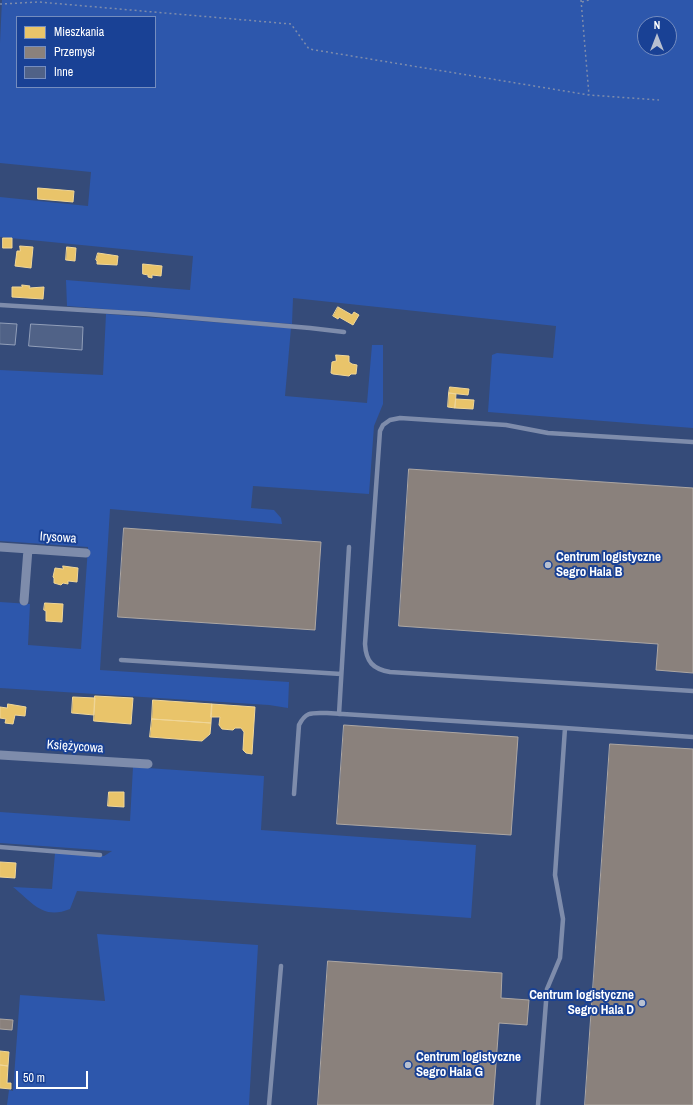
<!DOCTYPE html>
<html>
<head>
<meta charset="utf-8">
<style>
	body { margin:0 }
	#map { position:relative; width:693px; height:1105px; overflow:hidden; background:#354b79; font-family:"Archivo Narrow",sans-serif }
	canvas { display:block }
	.legend { position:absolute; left:16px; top:16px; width:140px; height:72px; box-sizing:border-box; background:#194195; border:1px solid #758dbf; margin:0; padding:5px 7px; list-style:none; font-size:12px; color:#fff }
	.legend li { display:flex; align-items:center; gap:8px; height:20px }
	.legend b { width:20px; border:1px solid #758dbf }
	.north { position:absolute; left:637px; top:16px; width:40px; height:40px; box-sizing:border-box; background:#194195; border:1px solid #758dbf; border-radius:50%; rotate:0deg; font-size:11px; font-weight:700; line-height:16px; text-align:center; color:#fff }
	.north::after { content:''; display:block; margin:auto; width:14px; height:18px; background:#b8c0d0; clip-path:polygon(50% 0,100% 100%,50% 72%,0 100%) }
	.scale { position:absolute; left:16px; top:1071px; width:72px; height:18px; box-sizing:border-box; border:2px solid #fff; border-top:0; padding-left:5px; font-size:12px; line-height:14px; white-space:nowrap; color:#fff; -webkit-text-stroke:3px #194195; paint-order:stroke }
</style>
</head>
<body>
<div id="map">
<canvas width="693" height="1105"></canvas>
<ul class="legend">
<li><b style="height:11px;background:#e9c46a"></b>Mieszkania</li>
<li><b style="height:11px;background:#8a817c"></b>Przemysł</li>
<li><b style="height:11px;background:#506287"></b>Inne</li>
</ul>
<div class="north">N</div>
<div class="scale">50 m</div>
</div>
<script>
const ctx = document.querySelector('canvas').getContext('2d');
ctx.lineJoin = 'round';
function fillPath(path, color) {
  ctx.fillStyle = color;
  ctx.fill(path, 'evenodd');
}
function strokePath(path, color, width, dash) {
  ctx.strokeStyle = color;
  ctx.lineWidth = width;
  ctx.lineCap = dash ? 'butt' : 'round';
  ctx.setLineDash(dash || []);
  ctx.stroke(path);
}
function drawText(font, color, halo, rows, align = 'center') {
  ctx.font = font + ' "Archivo Narrow",sans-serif';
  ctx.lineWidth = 4;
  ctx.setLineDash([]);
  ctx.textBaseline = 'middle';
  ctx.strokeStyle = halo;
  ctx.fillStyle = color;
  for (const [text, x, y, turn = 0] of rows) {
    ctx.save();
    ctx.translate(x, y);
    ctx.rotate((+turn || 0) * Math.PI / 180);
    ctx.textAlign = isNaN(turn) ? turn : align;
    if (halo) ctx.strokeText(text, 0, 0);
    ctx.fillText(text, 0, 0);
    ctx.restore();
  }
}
fillPath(new Path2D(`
	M2 0H693V428L488 412 492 355 497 353 553 358 556 326 293 298 292 324 67 306 66 280 190 290 193 256 0 237V197L88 206 91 172 0 163V43ZM17 17H155V87H17ZM645 24H669V48H645Z
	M106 314 291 328 285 396 367 403 372 345H383V404L374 426 369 494 253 486 251 508 274 510 281 518 282 524 110 509 100 670 289 682 288 708 269 705 0 688V602L30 604 28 645 81 649 88 547 0 541V370L103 375Z
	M133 767 264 776 261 830 476 845 471 918 77 891 70 909C43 920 33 903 13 887L52 889 55 853 104 856 112 851 0 843V812L130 821Z
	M97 934 258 945 249 1105H7L9 1090 13 1091 20 995 105 1001Z`), '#2d57ac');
const homes = new Path2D(`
	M38 188 74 191 73 202 38 199Z
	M3 238H12V248H3Z
	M20 246 33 247 31 268 15 266 17 251H20Z
	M67 247 76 248 75 261 66 260Z
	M98 253 118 256 117 265 97 264V261L96 260Z
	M143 264 162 266 161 276 152 275V278L148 277V275L143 274Z
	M22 285 30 286 29 288 44 287 43 299 12 297V287H22Z
	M338 307 352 315 354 312 359 315 353 325 339 317 338 319 333 316Z
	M336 355 349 356V362L352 364 357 365 356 374H351L349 376 333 374 331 373 332 362 336 361Z
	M450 387 469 389 468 395 449 393Z
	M449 393 456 394 455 408 448 407Z
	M456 399 474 400 473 409 455 408Z
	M63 566 78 568 77 582 68 581V584L63 583 61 585 54 583V578L53 577 55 568 63 569Z
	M45 603 63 604 62 622 46 621V611L44 610Z
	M95 696 133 698 131 724 94 721Z
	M73 697 95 698 94 715 72 713Z
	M153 700 212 704 211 723 152 719Z
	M8 704 26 707 25 716 15 715 13 724 5 723 6 719 0 718V707L7 708Z
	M212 704 255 707 252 754 246 753 243 750 244 732 241 728H235L233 730 222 729 219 725 220 717H211Z
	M152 719 211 723 210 734 202 741 150 737Z
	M109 792H124V807L108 806Z
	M0 862 16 863 15 878 0 877Z
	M0 1051 9 1052 8 1066 0 1065Z
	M0 1065 8 1066 7 1083H11V1089L0 1088Z`);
fillPath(homes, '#e9c46a');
strokePath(homes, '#f0d697', 1);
const industry = new Path2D(`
	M409 469 693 488V673L656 670 658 644 399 626Z
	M124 528 321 542 315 630 118 617Z
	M344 725 518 737 511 835 337 824Z
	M610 744 693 749V1105H585Z
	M328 961 502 973 501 998 529 1000 527 1025 499 1023 493 1105H318Z
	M0 1019 13 1020 12 1030 0 1029Z`);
fillPath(industry, '#8a817c');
strokePath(industry, '#ada7a3', 1);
const building = new Path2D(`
	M0 323 17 324 15 345 0 344Z
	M31 324 83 327 82 350 29 346Z`);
fillPath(building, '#506287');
strokePath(building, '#929fb9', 1);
strokePath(new Path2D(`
	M581 0 589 95
	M582 2 589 0
	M0 4 39 2 291 24 309 49 589 95 659 100`), '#7e8cab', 1.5, [2, 3]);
strokePath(new Path2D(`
	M0 305 147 314 310 328 344 332
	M693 442 548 433 506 425 400 418 390 420 383 425 380 431 365 644C366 662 373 669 390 672L693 691
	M121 660 341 674
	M339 714 349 547
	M294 794 299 725C306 711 312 713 327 713L565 728
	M0 847 100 855
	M269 1105 281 966
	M538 1105 547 989 560 958 563 919 555 875 565 728 693 737`), '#7e8cab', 4.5);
strokePath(new Path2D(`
	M0 547 86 553
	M24 601 28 549
	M0 755 148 764`), '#7e8cab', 9);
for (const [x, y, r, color] of [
	[548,565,4,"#b8c0d0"],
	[642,1003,4,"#b8c0d0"],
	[408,1065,4,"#b8c0d0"]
]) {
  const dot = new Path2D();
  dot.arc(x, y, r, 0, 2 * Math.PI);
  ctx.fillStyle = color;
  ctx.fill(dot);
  strokePath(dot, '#194195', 1.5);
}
drawText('13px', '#fff', '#194195', [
	["Irysowa",58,538,4],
	["Księżycowa",75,747,4]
]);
drawText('bold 13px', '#fff', '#194195', [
	["Centrum logistyczne",556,558],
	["Segro Hala B",556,573],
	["Centrum logistyczne",634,996,"right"],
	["Segro Hala D",634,1011,"right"],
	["Centrum logistyczne",416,1058],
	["Segro Hala G",416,1073]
], 'left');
</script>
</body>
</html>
